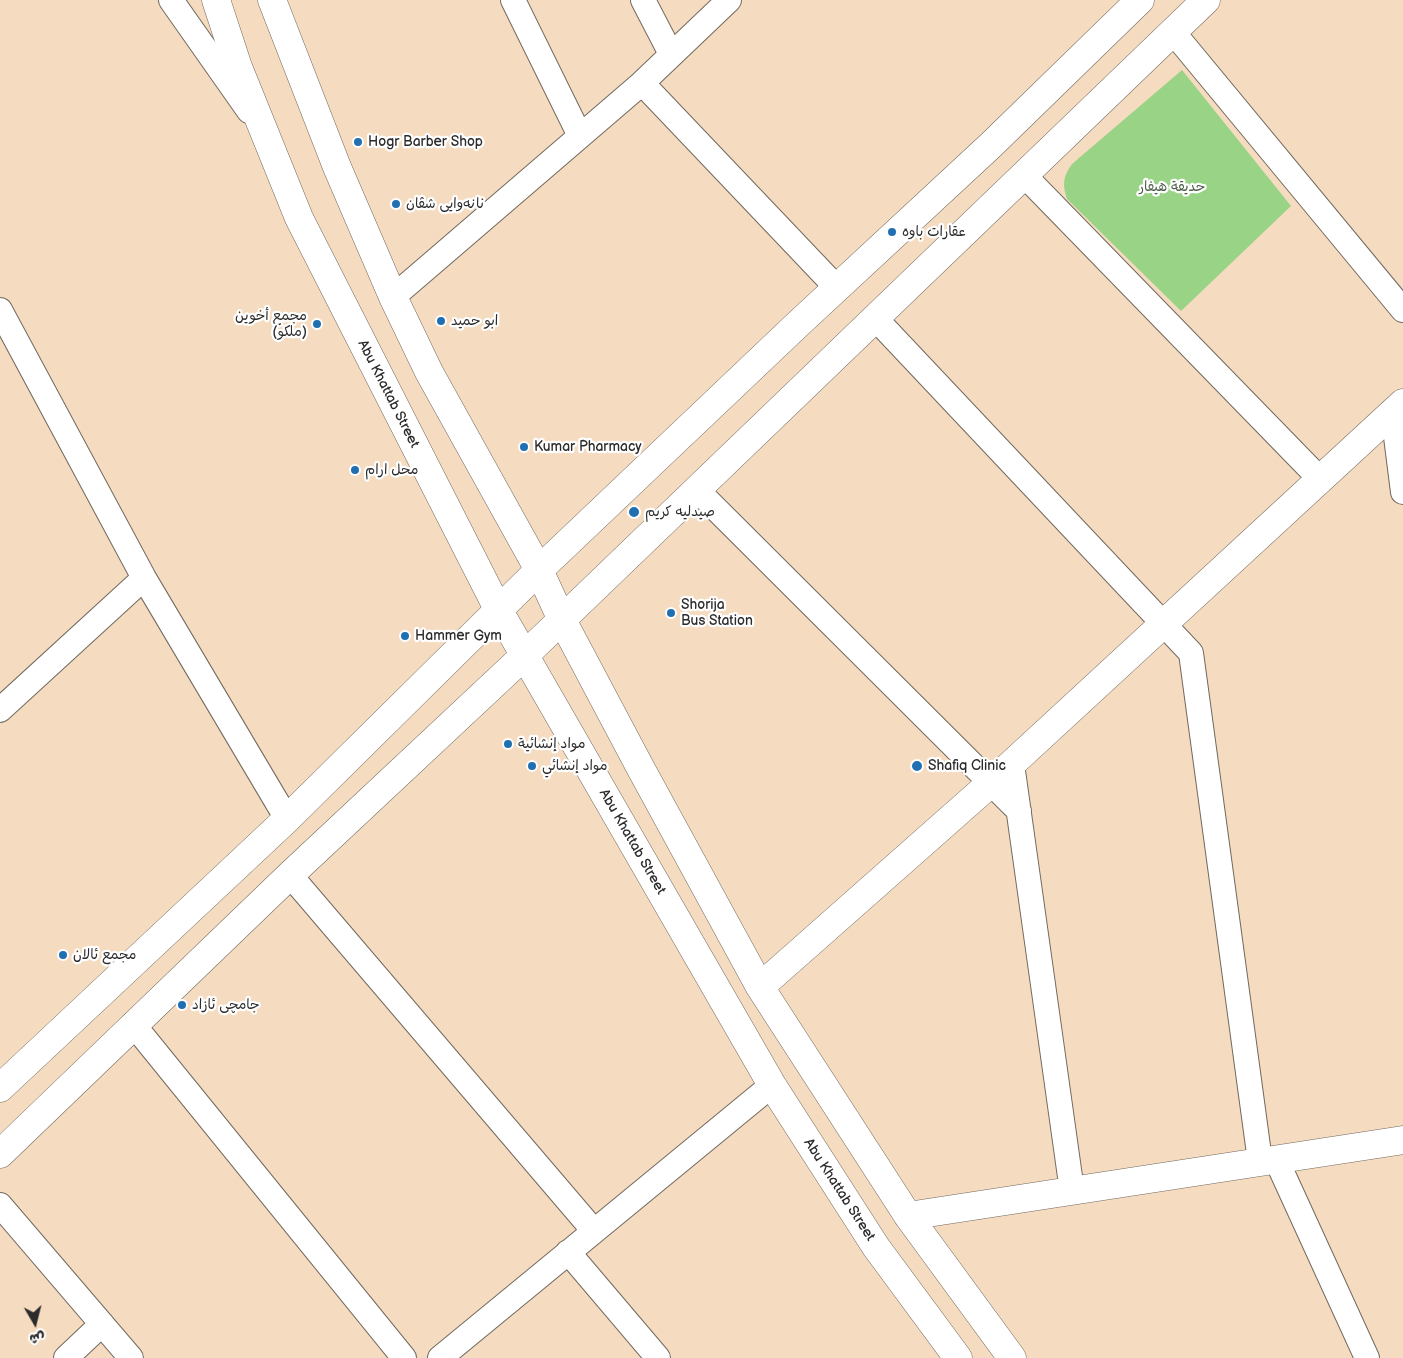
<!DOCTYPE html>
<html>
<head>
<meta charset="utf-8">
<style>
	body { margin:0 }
	#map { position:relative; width:1403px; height:1358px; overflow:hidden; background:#f5dbbf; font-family:"Balsamiq Sans","Playpen Sans Arabic",sans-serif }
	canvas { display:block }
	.north { position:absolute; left:10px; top:1298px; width:50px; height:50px; -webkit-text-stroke:4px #fff; paint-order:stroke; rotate:172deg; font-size:14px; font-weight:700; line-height:20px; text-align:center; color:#2b2b2b }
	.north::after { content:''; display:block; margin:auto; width:18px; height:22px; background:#2b2b2b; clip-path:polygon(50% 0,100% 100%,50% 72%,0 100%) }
</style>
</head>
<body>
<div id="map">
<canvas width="1403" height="1358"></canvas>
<div class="north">ش</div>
</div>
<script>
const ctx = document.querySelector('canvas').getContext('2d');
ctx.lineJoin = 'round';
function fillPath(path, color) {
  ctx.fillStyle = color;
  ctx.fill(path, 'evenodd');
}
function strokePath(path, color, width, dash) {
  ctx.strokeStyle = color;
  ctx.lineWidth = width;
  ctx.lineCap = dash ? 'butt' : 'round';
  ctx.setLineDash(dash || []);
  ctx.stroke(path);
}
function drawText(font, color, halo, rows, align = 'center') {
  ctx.font = font + ' "Balsamiq Sans","Playpen Sans Arabic",sans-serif';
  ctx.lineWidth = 4.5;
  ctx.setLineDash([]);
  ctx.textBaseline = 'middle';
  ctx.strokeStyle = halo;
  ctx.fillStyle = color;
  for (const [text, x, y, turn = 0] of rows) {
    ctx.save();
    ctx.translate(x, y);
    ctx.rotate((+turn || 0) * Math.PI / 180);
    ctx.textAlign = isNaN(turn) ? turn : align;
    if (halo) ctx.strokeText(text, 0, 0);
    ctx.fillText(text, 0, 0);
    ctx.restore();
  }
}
fillPath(new Path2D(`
	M1182 70 1291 206 1181 311 1067 199C1062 184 1063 177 1072 164Z`), '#99d386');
const street = new Path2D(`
	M171 0 249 111
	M513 0 580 136
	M643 0 671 54
	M1173 32 1403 310
	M642 83 837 288
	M1024 175 1320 479
	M393 297 642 83 729 0
	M0 310 144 578 287 819
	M875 318 1191 653 1260 1161
	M1393 413 1403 492
	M696 489 1019 811
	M0 710 144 578
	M1012 764 1072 1191
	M290 875 594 1231
	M133 1024 404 1358
	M1276 1159 1367 1358
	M0 1205 131 1358
	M568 1252 658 1358
	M66 1358 102 1324
	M440 1358 772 1085`);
const secondary = new Path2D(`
	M216 0 238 67 299 218 499 611 772 1085 876 1247 958 1358
	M272 0 337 167 393 297 429 372 539 570 561 618 640 767 760 987 908 1216 1012 1358
	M760 987 992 782 1403 403
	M0 1088 287 819 539 570 798 324 991 145 1140 0
	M0 1154 290 875 524 656 1206 0
	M908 1216 1403 1140`);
strokePath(street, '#72695f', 26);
strokePath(secondary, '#72695f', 29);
strokePath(street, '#fff', 24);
strokePath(secondary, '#fff', 28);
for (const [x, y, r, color] of [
	[358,142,5,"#1f6fb2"],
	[396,204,5,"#1f6fb2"],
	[892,232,5,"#1f6fb2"],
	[441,321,5,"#1f6fb2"],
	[317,324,5,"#1f6fb2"],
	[524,447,5,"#1f6fb2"],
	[355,470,5,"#1f6fb2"],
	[634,512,6,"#1f6fb2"],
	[671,613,5,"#1f6fb2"],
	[405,636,5,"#1f6fb2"],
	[508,744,5,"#1f6fb2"],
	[532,766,5,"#1f6fb2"],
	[917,766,6,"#1f6fb2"],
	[63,955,5,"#1f6fb2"],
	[182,1005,5,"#1f6fb2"]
]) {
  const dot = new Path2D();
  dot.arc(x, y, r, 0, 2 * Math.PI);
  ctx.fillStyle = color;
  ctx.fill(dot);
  strokePath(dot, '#fff', 2);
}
drawText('14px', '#2b2b2b', '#fff', [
	["Hogr Barber Shop",368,142],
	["نانەوایی شڤان",406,204],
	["عقارات باوه",902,232],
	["مجمع أخوين",307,316,"right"],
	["(ملكو)",307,332,"right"],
	["ابو حميد",451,321],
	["Kumar Pharmacy",534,447],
	["محل ارام",365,470],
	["صيدليه كريم",645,512],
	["Shorija",681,605],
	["Bus Station",681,621],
	["Hammer Gym",415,636],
	["مواد إنشائية",518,744],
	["مواد إنشائي",542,766],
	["Shafiq Clinic",928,766],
	["مجمع ئالان",73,955],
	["جامچی ئازاد",192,1005]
], 'left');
drawText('14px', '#4c5d46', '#fff', [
	["حديقة هيفار",1172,187]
]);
drawText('14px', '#2b2b2b', '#fff', [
	["Abu Khattab Street",388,394,63],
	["Abu Khattab Street",632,842,60],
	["Abu Khattab Street",839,1190,57]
]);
</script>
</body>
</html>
